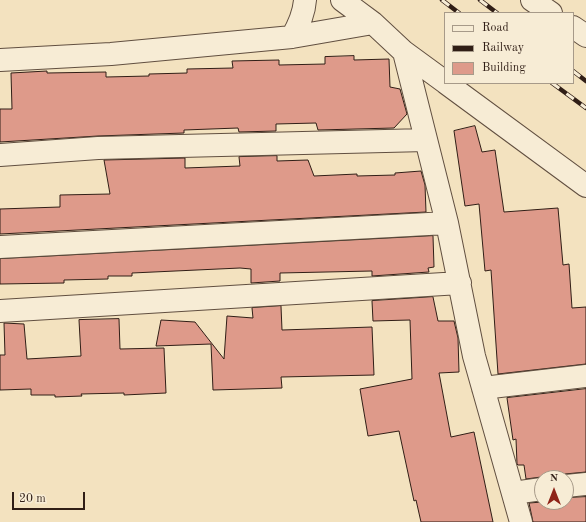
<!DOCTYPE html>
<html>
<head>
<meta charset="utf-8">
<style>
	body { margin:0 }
	#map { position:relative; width:586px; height:522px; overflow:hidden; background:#f3e2bf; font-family:"Old Standard TT",serif }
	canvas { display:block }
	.legend { position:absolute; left:444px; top:12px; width:130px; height:72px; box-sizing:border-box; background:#f7ecd5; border:1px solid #a79a89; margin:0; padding:5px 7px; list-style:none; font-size:12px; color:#301e16 }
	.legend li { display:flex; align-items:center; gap:8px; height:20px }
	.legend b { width:20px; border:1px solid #a79a89 }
	.north { position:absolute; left:534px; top:470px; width:40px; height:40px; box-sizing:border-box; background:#f7ecd5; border:1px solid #a79a89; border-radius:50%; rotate:0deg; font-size:11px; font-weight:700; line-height:16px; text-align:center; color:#301e16 }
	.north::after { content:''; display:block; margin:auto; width:14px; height:18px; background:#8f2418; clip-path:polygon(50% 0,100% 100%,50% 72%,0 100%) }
	.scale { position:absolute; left:12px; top:492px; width:73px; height:18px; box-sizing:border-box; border:2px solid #301e16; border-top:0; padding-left:5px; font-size:12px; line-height:14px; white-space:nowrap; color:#301e16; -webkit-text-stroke:3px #f7ecd5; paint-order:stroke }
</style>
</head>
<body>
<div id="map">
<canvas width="586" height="522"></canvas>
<ul class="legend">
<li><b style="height:5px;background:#f7ecd5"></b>Road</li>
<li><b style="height:5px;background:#301e16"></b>Railway</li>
<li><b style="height:11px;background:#de9a8a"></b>Building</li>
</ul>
<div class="north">N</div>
<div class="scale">20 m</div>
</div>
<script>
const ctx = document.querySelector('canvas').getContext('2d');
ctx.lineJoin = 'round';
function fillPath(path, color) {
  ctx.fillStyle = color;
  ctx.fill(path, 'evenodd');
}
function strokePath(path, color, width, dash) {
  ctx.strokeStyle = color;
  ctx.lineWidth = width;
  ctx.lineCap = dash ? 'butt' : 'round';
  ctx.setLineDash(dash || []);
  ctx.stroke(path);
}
const building = new Path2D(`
	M354 56V60L389 59 390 87 400 89 407 114 394 128 318 130 316 123 276 124V131L239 132 238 128 184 130V133L98 136 0 142V109H12L11 73 47 71V73L106 72V77L149 76V74L187 73V69L233 68 232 61 279 60V65L325 64V57Z
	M475 126 482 152 495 150 504 212 558 208 563 265 569 264 572 308 586 307V364L498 374 491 270 485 271 479 204 465 206 454 131Z
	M277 156V161L308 160 314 176 357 174V176L395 175V173L421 171 425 185 426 212 0 234V209L60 207V195L110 194 104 160 185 158V168L240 166 239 157Z
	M433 236 434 267 428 268 429 272 372 276V271L280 273V281L251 283V269L240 268 132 273V276H108V279L64 280V283L0 284V259Z
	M433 297 438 321H454L458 338 459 372 439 373 451 437 474 432 493 522H421L416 500 414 501 399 431 368 436 360 389 412 379 410 320 373 321 372 301Z
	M281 306 282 330 372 327 374 375 281 377 282 388 213 390 211 344 156 346 161 320 195 322 224 359 227 316 253 318 252 308Z
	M119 319 120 349 164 348 166 393 124 395V393L81 394 82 396 55 397V395H31V389L0 390V355H5L4 323 24 324 27 359 81 356 79 320Z
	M586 389V472L565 474 557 478 541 477 526 479 524 465H518L517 464 516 439 513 440 507 398Z
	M586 497V522H533L529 503 542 502H566V498Z`);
fillPath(building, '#de9a8a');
strokePath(building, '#301e16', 1);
const minor = new Path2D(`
	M342 0 373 23 404 52 445 82
	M292 37C299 25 304 14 305 0
	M404 52 447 223 474 356 521 522
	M0 60 111 54 292 37 373 23
	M446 83 586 186
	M0 155 98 148 426 140
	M0 247 447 223
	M0 311 460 283
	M483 388 586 376
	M566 486 586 484
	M513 493 542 489`);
const tertiary = new Path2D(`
	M532 0 551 13
	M573 27 586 36`);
strokePath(minor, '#614f40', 24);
strokePath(tertiary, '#614f40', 24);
strokePath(minor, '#f7ecd5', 22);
strokePath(tertiary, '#f7ecd5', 22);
const rail = new Path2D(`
	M442 0 459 13
	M480 0 497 13
	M573 71 586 81
	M552 83 586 108`);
strokePath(rail, '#301e16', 4.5);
strokePath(rail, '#f7ecd5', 3, [9]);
</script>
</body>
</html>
